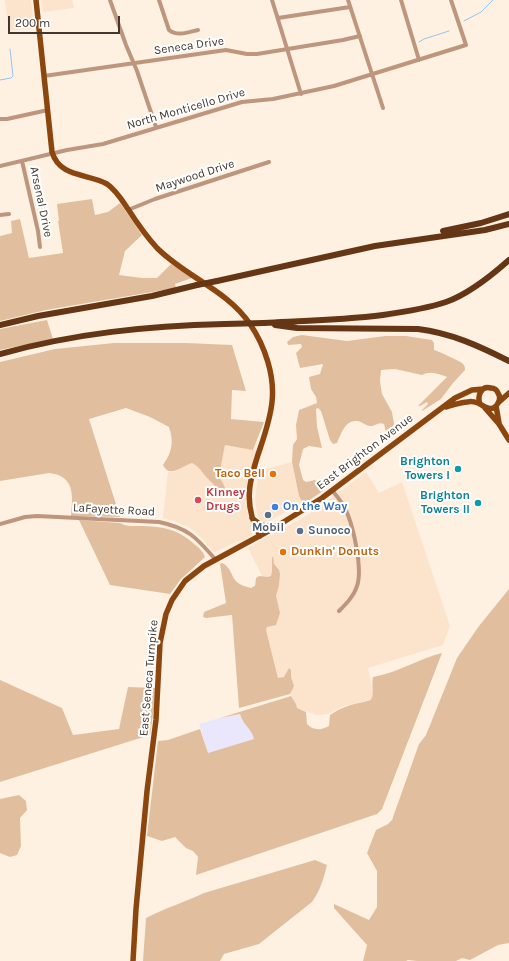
<!DOCTYPE html>
<html>
<head>
<meta charset="utf-8">
<style>
	body { margin:0 }
	#map { position:relative; width:509px; height:961px; overflow:hidden; background:#fff1e2; font-family:Karla,sans-serif }
	canvas { display:block }
	.scale { position:absolute; left:8px; top:16px; width:112px; height:18px; box-sizing:border-box; border:2px solid #41372e; border-top:0; padding-left:5px; font-size:12px; line-height:14px; white-space:nowrap; color:#41372e; -webkit-text-stroke:3px #fff; paint-order:stroke }
</style>
</head>
<body>
<div id="map">
<canvas width="509" height="961"></canvas>
<div class="scale">200 m</div>
</div>
<script>
const ctx = document.querySelector('canvas').getContext('2d');
ctx.lineJoin = 'round';
function fillPath(path, color) {
  ctx.fillStyle = color;
  ctx.fill(path, 'evenodd');
}
function strokePath(path, color, width, dash) {
  ctx.strokeStyle = color;
  ctx.lineWidth = width;
  ctx.lineCap = dash ? 'butt' : 'round';
  ctx.setLineDash(dash || []);
  ctx.stroke(path);
}
function drawText(font, color, halo, rows, align = 'center') {
  ctx.font = font + ' Karla,sans-serif';
  ctx.lineWidth = 4;
  ctx.setLineDash([]);
  ctx.textBaseline = 'middle';
  ctx.strokeStyle = halo;
  ctx.fillStyle = color;
  for (const [text, x, y, turn = 0] of rows) {
    ctx.save();
    ctx.translate(x, y);
    ctx.rotate((+turn || 0) * Math.PI / 180);
    ctx.textAlign = isNaN(turn) ? turn : align;
    if (halo) ctx.strokeText(text, 0, 0);
    ctx.fillText(text, 0, 0);
    ctx.restore();
  }
}
fillPath(new Path2D(`
	M5 0H31L34 28 9 31Z
	M41 0H72L74 8 43 12Z
	M225 445 257 450 247 478V494L248 515 253 531 251 536 244 540 238 541 215 552 212 551 202 538 190 528 177 522 163 518 168 472H174L185 465 192 463 196 465 220 492 222 497 228 493 219 476Z
	M292 462 299 496 303 503 269 521 263 522 258 517 255 501 258 471Z
	M366 472 379 493 402 482 450 626 443 645 368 668 373 690V696L371 700 344 706 328 714 316 715 297 708 296 704 291 696 290 691 278 678 266 630 267 627 262 576 248 548 311 513Z`), '#fbe3cc');
fillPath(new Path2D(`
	M240 714 241 720 252 732 254 739 208 753 199 724 220 718Z`), '#eae6fc');
fillPath(new Path2D(`
	M92 199 95 215 108 212 120 203 142 235 125 251 119 275 142 278H157L171 264 192 278 175 284 176 288 46 310 0 321V236L12 233 11 221 20 219 29 258 63 253 58 221H59L57 204Z
	M47 320 53 339 0 350V329Z
	M302 335 347 341 385 336H406L432 340 434 343V350C438 351 462 362 463 364 465 366 465 368 465 370L453 383 441 399 422 411V410L428 404 427 402 420 406H418L447 377C439 374 431 370 422 375L395 369 381 370 380 381 382 394 392 412 395 430 387 437 384 424C378 421 375 427 369 426 365 425 361 421 357 421 345 420 341 434 337 443L333 444 330 440 321 411 318 408 316 409 317 427 322 448 309 446 303 449 299 465 303 480 306 482 315 480 323 485V491L308 501 303 503 299 496 292 462 293 445 297 439 296 425 299 410 317 403 316 397 311 389 309 377 320 374 323 364 300 368 296 353 302 347 301 344 288 345 287 342 293 337Z
	M114 343H186L232 345 246 391 232 390 231 419 264 422 253 450 225 445 219 476 228 493 223 497C219 490 214 485 208 479 202 473 200 467 192 463 181 466 170 479 163 465 172 452 174 442 169 427L150 417 126 408 89 419 120 517 71 516C73 495 75 476 49 473L0 481V362L55 349Z
	M79 520 120 523C127 527 133 526 141 526 161 526 178 529 193 543 198 547 203 551 205 557L181 579 170 594 110 585Z
	M272 557H273L274 564 279 570 280 574 279 585 276 596 280 613 276 625 267 627 266 630 278 678 284 677 289 668 291 670V677L294 686 290 694 239 708 232 615 206 618 203 617 204 612 226 603 220 564 222 563C231 566 231 578 238 583 241 585 247 587 251 588L255 586 256 578 259 576 268 577 271 576 272 572Z
	M509 589V943L498 945 470 960 462 958 456 961H417L408 960 406 961H363L367 945 334 908V904L369 920 377 907V871L367 853 376 830 388 824 392 820 419 744 426 735 457 658 479 626Z
	M442 653 382 809 377 814 196 875 198 857 193 851 186 848 175 837 162 841 147 836 158 741 168 740 200 729 208 753 254 739C252 729 242 724 240 714L220 718 291 696 296 704 297 708 306 712 307 724C313 731 322 730 329 726L330 715C344 705 356 704 371 700 375 692 371 685 373 677 397 673 418 659 442 653Z
	M0 680 62 708 73 735 119 729 128 687 157 688 150 735 0 782Z
	M19 795 26 801 27 810 20 818 21 846 17 855 10 857 0 853V799Z
	M315 860 327 865C324 878 320 891 312 902L259 944 224 954 220 961H143L146 918C165 908 185 902 204 893Z`), '#e1bf9e');
strokePath(new Path2D(`
	M464 21 481 12 493 0
	M419 42 424 39 449 31
	M0 80 11 78 13 76 10 49`), '#95c3e9', 1);
strokePath(new Path2D(`
	M110 0 126 45 137 71 156 127
	M159 0 169 30C177 37 189 32 198 30
	M272 0 301 94
	M348 0 383 108
	M401 0 419 60
	M278 18 350 7
	M44 76 226 50 247 54H257L343 40 360 36
	M0 119H7L48 110
	M22 161 38 231 40 247
	M0 166 67 150 103 144 242 102 273 99 334 86 466 45 451 0
	M128 210 155 199 269 162
	M0 215 9 214
	M332 490C336 495 340 500 343 505 353 521 363 569 357 586 354 596 346 604 339 611
	M0 524 25 517 37 516 159 522C188 528 196 537 215 559`), '#be967e', 4);
strokePath(new Path2D(`
	M36 0 52 152C60 178 87 173 107 184 116 190 122 200 128 209 137 223 146 236 157 248 186 277 227 290 250 324 265 346 275 376 272 402 267 451 232 486 260 536
	M499 402 509 393
	M496 406 499 423
	M446 407C453 405 461 402 468 402 471 401 477 402 480 404 486 408 494 412 498 403 500 400 500 396 498 393 497 390 494 388 491 388 481 385 477 396 480 404
	M485 408 499 424 509 440
	M252 518C260 525 264 527 275 526
	M133 961 136 909 147 791 156 720 160 643 166 614 172 600 185 581 204 566 274 528 322 498 455 398 472 390 483 389`), '#8b4610', 5.5);
strokePath(new Path2D(`
	M443 231 481 223 509 214
	M217 281 375 246 485 230 509 224
	M264 323C303 321 343 320 383 315 404 312 425 309 446 302 469 294 491 276 509 260
	M0 325 38 316 152 296 197 285
	M275 325 297 328 418 329C451 333 479 346 509 361
	M0 354C76 333 147 326 225 324`), '#643616', 6);
strokePath(new Path2D(`
	M197 285 217 281
	M225 324 264 323`), '#643616', 6);
for (const [x, y, r, color] of [
	[458,469,4,"#0f9aa8"],
	[273,474,4,"#e8710a"],
	[198,500,4,"#e0444e"],
	[478,503,4,"#0f9aa8"],
	[275,507,4,"#3f7fe0"],
	[268,515,4,"#5c6f8a"],
	[300,531,4,"#5c6f8a"],
	[283,552,4,"#e8710a"]
]) {
  const dot = new Path2D();
  dot.arc(x, y, r, 0, 2 * Math.PI);
  ctx.fillStyle = color;
  ctx.fill(dot);
  strokePath(dot, '#fff', 1.5);
}
drawText('12px', '#41372e', '#fff', [
	["Seneca Drive",189,46,-8],
	["North Monticello Drive",186,109,-16],
	["Maywood Drive",195,176,-18],
	["Arsenal Drive",41,202,78],
	["East Brighton Avenue",365,452,-37],
	["LaFayette Road",114,510,3],
	["East Seneca Turnpike",149,678,-85]
]);
drawText('bold 12px', '#0d838f', '#fff', [
	["Brighton",450,462],
	["Towers I",450,476],
	["Brighton",470,496],
	["Towers II",470,510]
], 'right');
drawText('bold 12px', '#c56008', '#fff', [
	["Taco Bell",265,474],
	["Dunkin' Donuts",291,552,"left"]
], 'right');
drawText('bold 12px', '#be3a42', '#fff', [
	["Kinney",206,493],
	["Drugs",206,507]
], 'left');
drawText('bold 12px', '#366cbe', '#fff', [
	["On the Way",283,507]
], 'left');
drawText('bold 12px', '#4e5e75', '#fff', [
	["Mobil",268,528],
	["Sunoco",308,531,"left"]
]);
</script>
</body>
</html>
